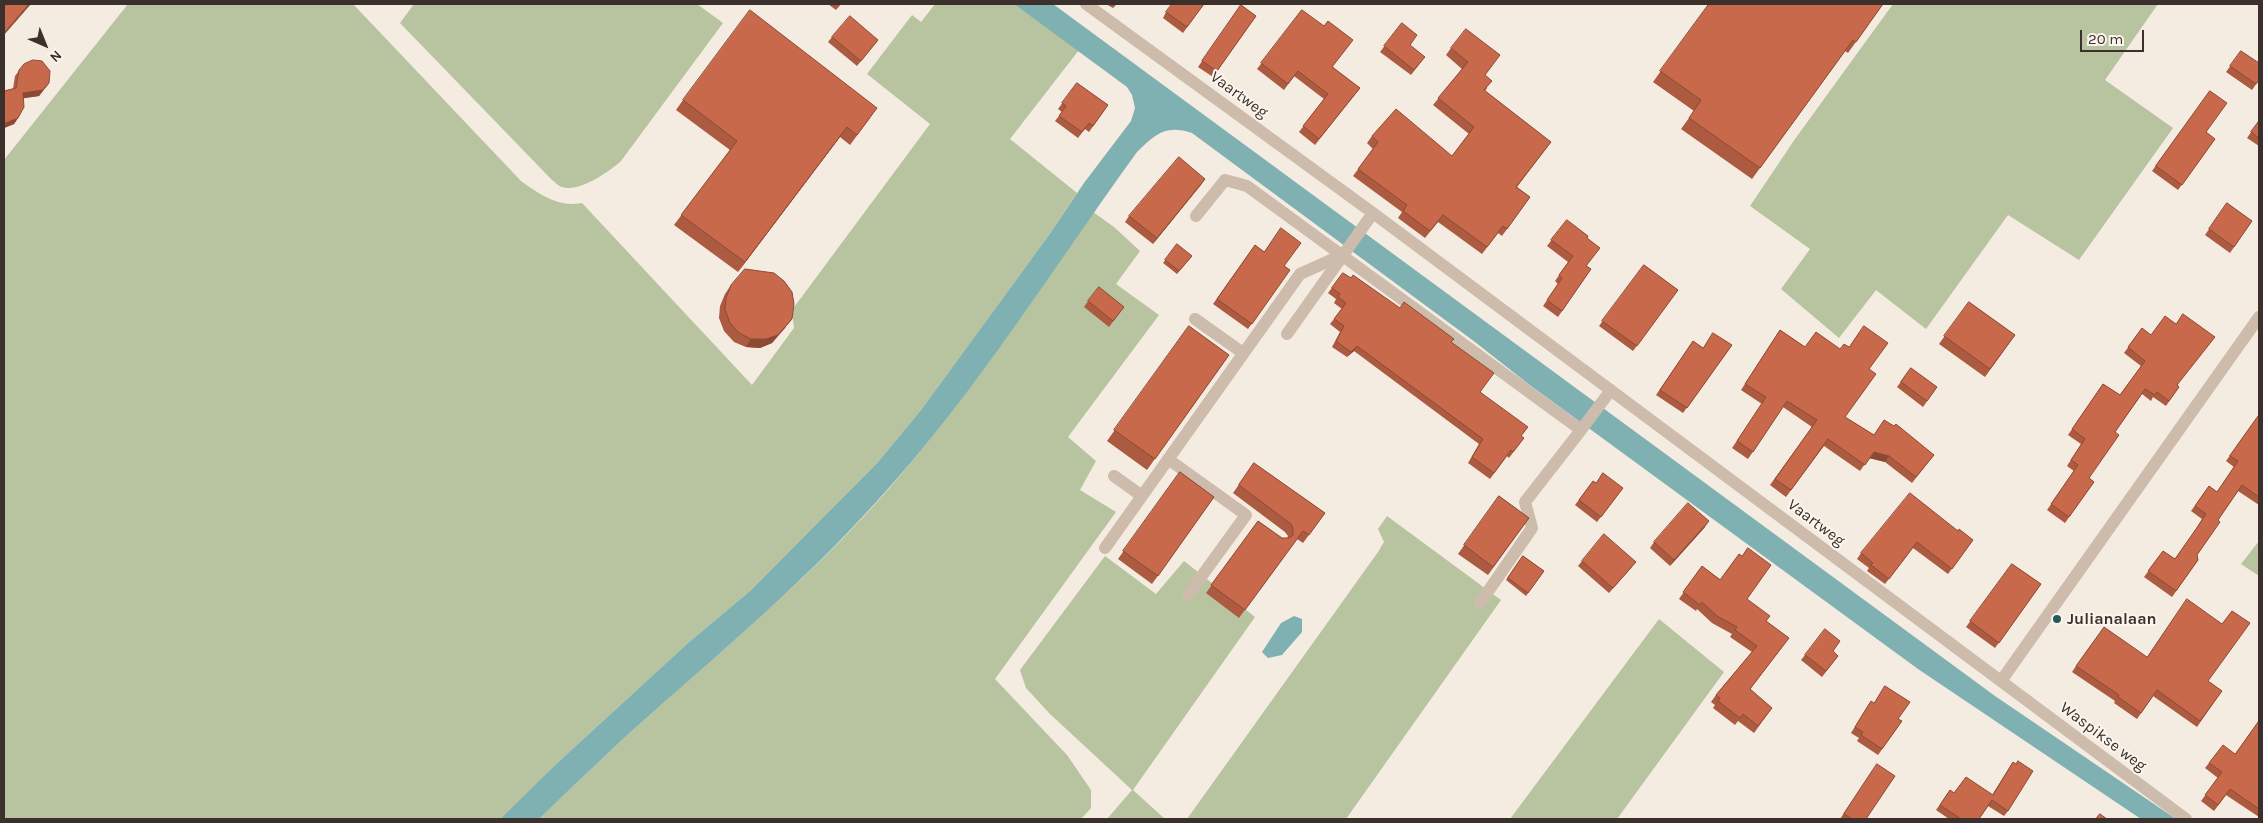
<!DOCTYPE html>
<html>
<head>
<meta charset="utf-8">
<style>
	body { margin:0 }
	#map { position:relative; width:2263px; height:823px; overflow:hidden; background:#f4ebe1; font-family:Karla,sans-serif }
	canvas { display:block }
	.frame { position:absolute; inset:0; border:5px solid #3b302b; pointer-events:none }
	.north { position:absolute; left:20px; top:20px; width:50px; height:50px; -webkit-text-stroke:4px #fbf5ee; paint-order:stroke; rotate:136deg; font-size:14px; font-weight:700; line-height:20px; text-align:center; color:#3b302b }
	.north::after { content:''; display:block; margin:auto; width:18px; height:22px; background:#3b302b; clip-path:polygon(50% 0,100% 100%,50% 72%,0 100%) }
	.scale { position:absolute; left:2080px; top:30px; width:64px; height:22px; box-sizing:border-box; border:2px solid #3b302b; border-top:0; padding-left:6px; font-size:15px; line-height:18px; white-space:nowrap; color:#3b302b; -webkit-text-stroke:4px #fbf5ee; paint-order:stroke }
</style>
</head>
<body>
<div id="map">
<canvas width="2263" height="823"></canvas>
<div class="frame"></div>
<div class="north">N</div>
<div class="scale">20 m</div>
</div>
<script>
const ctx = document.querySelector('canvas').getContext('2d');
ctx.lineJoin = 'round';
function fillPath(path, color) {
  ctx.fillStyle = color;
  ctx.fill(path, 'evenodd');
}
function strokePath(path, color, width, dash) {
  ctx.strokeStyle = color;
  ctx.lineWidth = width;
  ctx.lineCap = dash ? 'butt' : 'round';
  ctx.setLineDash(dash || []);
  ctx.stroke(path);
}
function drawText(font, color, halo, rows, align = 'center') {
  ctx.font = font + ' Karla,sans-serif';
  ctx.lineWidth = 4;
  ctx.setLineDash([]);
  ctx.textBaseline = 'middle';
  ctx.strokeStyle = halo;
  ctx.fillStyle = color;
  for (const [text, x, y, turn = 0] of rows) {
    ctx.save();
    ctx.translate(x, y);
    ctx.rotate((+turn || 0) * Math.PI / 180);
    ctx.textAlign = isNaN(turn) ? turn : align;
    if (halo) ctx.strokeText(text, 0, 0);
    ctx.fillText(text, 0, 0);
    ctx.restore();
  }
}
fillPath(new Path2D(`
	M128 4H353L521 181C539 194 559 208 582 203L752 385 794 328 792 310 930 124 867 74 912 15 921 22 935 4H1014L1079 50 1010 139 1077 193 1049 235 921 410 878 462 750 591 688 643 554 766 500 819H4V160Z
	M414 4H697L723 23 621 161C609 172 578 193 562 187 558 186 555 182 552 180L400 23Z
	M1893 4H2158L2105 80 2173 128 2079 260 2008 215 1926 329 1876 290 1839 338 1781 289 1810 249 1750 206 1795 139Z
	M1093 212 1114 227 1140 251 1116 284 1159 315 1068 437 1096 461 1080 490 1116 512 995 679 1067 755 1091 790V808L1081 819H539C576 784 612 748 651 714 718 654 787 596 849 532 943 435 1017 322 1093 212Z
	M1387 516 1501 600 1346 819H1187L1378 552 1384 542 1378 529Z
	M2259 541V576L2241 564Z
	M1105 556 1156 594 1184 561 1255 617 1133 790 1165 819H1107L1132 790 1050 714 1026 688 1020 670Z
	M1659 619 1724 672 1617 819H1510Z`), '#b8c4a0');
fillPath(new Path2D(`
	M1014 4H1053L1995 696 2176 819H2141L1918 669 1527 383 1475 342 1192 133C1166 124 1155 134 1137 152 1052 269 976 393 878 500 808 578 729 645 651 714 612 748 576 784 539 819H500L554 766 688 643 750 591 878 462 921 410 1049 235 1084 183 1131 121 1135 108 1132 95 1127 87Z
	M1294 616 1302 619V632L1282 655 1268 658 1262 652 1281 623Z`), '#7fb0b2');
strokePath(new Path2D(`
	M1086 4 1373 213 2186 819
	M1196 216 1225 180 1247 186 1581 430 1611 390
	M1195 319 1243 353
	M1287 334 1373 213
	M1168 459 1246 515 1188 595
	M1114 476 1142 496
	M1105 548 1300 274 1342 255
	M1480 603 1532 528 1525 502 1581 430
	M2001 681 2259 317`), '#cdbbac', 12);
fillPath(new Path2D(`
	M828 4H841L836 10Z
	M1106 4H1117L1113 8Z
	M1204 4 1183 33 1163 18 1166 12Z
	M1709 4H1883L1848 53 1845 51 1752 179 1681 129 1694 111 1653 82Z
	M1241 5 1256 16 1213 77 1198 67Z
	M1302 10 1333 67 1360 88 1315 145 1299 132 1324 99 1294 76 1284 90 1257 69Z
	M1402 23 1410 45 1421 62 1411 75 1380 52Z
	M832 37 878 40 857 66 828 42Z
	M1451 48 1485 75 1487 88 1485 91 1551 142 1517 187 1530 197 1502 236 1498 233 1482 254 1438 222 1425 238 1398 218 1402 212 1353 176 1373 149 1367 143 1372 136 1452 156 1469 134 1433 105 1462 69 1446 55Z
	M2241 51 2259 80 2252 90 2226 72Z
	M24 64 49 83 39 96 23 98 18 118 14 124 4 128V91L13 89 15 76Z
	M1077 83 1108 105 1089 132 1085 129 1078 138 1055 121 1062 112 1058 109Z
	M2210 91 2206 132 2215 139 2178 190 2152 171Z
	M683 100 870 118 850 145 840 137 738 272 674 225 730 150 676 110Z
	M2259 121V146L2247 138Z
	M1205 179 1153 244 1125 222 1129 216Z
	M2227 203 2252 221 2230 253 2205 235Z
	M1567 220 1587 238V266L1591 269 1558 317 1543 306 1558 284 1555 281 1568 262 1547 246Z
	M1177 244 1192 256 1177 274 1163 263Z
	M1255 245 1290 270 1248 329 1213 304Z
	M1644 265 1678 290 1633 351 1599 326Z
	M1343 273 1451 342 1480 392 1521 436 1524 438 1509 458 1507 456 1490 479 1468 463 1479 444 1354 351 1347 357 1332 347 1340 332 1330 324 1342 309 1334 303 1336 299 1328 293Z
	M731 285 786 327 772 343 760 348 746 347 734 342 724 331 719 318 720 306 725 294Z
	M1088 301 1124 307 1109 327 1084 307Z
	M1969 302 2015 335 1985 377 1939 344Z
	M1189 326 1229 355 1147 470 1107 441Z
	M2142 328 2178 385 2179 387 2166 406 2153 397 2151 401 2142 394 2115 432 2089 478 2094 482 2065 523 2047 510 2074 471 2067 466 2081 444 2068 435 2103 384 2120 395 2141 366 2124 353Z
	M1780 330 1805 347 1869 369 1845 417 1874 435 1934 455 1912 483 1885 462 1869 458 1860 471 1824 446 1786 497 1770 485 1812 427 1783 407 1748 459 1732 448 1762 404 1741 390Z
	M1693 341 1703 348 1732 345 1683 413 1656 395Z
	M1911 368 1937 387 1923 407 1897 387Z
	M2259 415V505L2238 491 2218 520 2197 555 2198 560 2172 597 2144 577 2163 551 2175 559 2193 534 2202 519 2191 511 2209 486 2217 492 2234 467 2226 461Z
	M1254 463 1325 513 1303 543 1297 539 1239 618 1206 593 1258 521 1282 538H1287L1288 536 1285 532 1233 493Z
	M1180 472 1214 497 1152 584 1118 559Z
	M1593 481 1596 483 1623 488 1597 522 1575 505Z
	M1499 496 1529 518 1488 575 1458 554Z
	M1705 527 1670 566 1650 548 1654 542Z
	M1958 531 1973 540 1948 574 1913 548 1885 584 1867 571 1869 568 1857 559 1861 553Z
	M1523 556 1544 571 1526 596 1506 580Z
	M1582 561 1632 567 1609 593 1578 566Z
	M2012 564 2041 584 1995 648 1966 627Z
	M1702 566 1747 599 1766 621 1789 638 1750 689 1772 708 1754 733 1738 721 1735 725 1713 708 1715 705 1711 702 1716 695 1752 652 1730 637 1732 634 1712 623 1697 609 1696 611 1679 599Z
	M1833 651 1838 656 1822 677 1801 660 1805 655Z
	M2147 657 2208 681 2222 691 2197 727 2153 696 2137 719 2114 703 2115 701 2072 672 2076 666Z
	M1867 707 1898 719 1902 721 1878 755 1857 741 1859 738 1851 733Z
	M2259 721V817L2226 795 2214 811 2201 801 2218 778 2205 768 2209 763 2235 754Z
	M2013 762 2008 811 2004 816 1988 806 1979 819H1949L1936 810 1950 790 1954 793 1992 795Z
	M1873 770 1866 819H1840Z`), '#ac5a40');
fillPath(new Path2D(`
	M29 4H31L4 35V33Z
	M49 83 39 96 19 99 23 93Z
	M18 118 14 124 4 128 6 123Z
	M847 127 840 137 738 272 745 262Z
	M1205 179 1201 185 1153 244 1157 238Z
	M792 319 772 343 760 348 746 347 751 339Z
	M1357 346 1354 351 1347 357 1351 352Z
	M1874 452 1889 456 1885 462 1869 458Z
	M1709 521 1705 527 1670 566 1674 560Z`), '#8c4a34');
const building = new Path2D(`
	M4 4H29L4 33Z
	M1172 4H1204L1187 27 1166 12Z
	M1709 4H1883L1856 42 1853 40 1760 168 1689 118 1701 100 1660 71Z
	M1241 5 1256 16 1217 71 1202 61Z
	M750 10 877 108 857 135 847 127 745 262 681 215 737 141 683 100Z
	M1302 10 1324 26 1328 21 1353 40 1332 67 1360 88 1319 139 1303 126 1328 94 1298 71 1288 84 1261 63Z
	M850 16 878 40 861 61 832 37Z
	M1402 23 1417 35 1410 45 1425 57 1414 70 1384 46Z
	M1466 29 1500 55 1485 75 1492 81 1484 90 1551 142 1516 187 1530 197 1507 229 1503 226 1487 247 1443 215 1430 231 1403 211 1407 205 1358 169 1378 142 1372 136 1396 109 1452 156 1474 127 1438 98 1468 62 1451 48Z
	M2241 51 2259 63V80L2256 84 2230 66Z
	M33 60 42 61 50 71 49 83 43 90 23 93 24 107 18 118 6 123 4 121V91L16 88 19 70 24 64Z
	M1077 83 1108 105 1093 126 1089 123 1082 132 1059 116 1066 106 1062 103Z
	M2210 91 2227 103 2206 132 2215 139 2182 185 2156 166Z
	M2259 121V138L2251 132Z
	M1179 157 1205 179 1157 238 1129 216Z
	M2227 203 2252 221 2234 247 2209 229Z
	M1567 220 1588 236 1587 238 1600 248 1586 266 1591 269 1562 311 1547 300 1562 278 1559 275 1573 256 1551 240Z
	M1281 228 1301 243 1284 266 1290 270 1252 324 1217 299 1255 245 1264 252Z
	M1177 244 1192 256 1179 271 1165 260Z
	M1644 265 1678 290 1637 346 1602 321Z
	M745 269 774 273 784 281 792 292 794 304 792 319 778 335 766 339H751L739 333 730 323 725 309 726 298 731 285Z
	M1343 273 1351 278 1353 275 1400 308 1404 302 1454 339 1451 342 1494 373 1480 392 1528 427 1521 436 1524 438 1513 452 1511 450 1494 473 1472 457 1483 439 1357 346 1351 352 1336 341 1344 326 1334 319 1346 303 1338 297 1340 294 1332 288Z
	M1099 287 1124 307 1113 321 1088 301Z
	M1969 302 2015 335 1990 369 1944 336Z
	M2183 314 2215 337 2177 385 2179 387 2169 401 2157 392 2155 395 2145 389 2115 432 2119 435 2089 478 2094 482 2069 517 2051 504 2078 465 2071 460 2085 439 2072 429 2103 384 2120 395 2145 361 2128 347 2142 328 2151 335 2165 316 2176 324Z
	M1189 326 1229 355 1155 459 1114 430Z
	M1864 326 1888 343 1869 369 1876 374 1845 417 1874 435 1884 420 1894 426 1896 424 1934 455 1916 477 1889 456 1874 452 1865 465 1828 439 1791 490 1775 479 1817 420 1787 401 1753 452 1737 441 1766 397 1745 384 1780 330 1805 347 1816 332 1840 349 1844 344 1849 347Z
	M1713 333 1732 345 1687 408 1660 390 1693 341 1703 348Z
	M1911 368 1937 387 1927 401 1901 382Z
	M2259 415V497L2242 485 2218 520 2220 522 2197 555 2198 560 2176 591 2148 571 2163 551 2175 559 2196 529 2206 514 2195 506 2209 486 2217 492 2238 461 2230 456Z
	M1254 463 1325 513 1309 535 1303 531 1245 610 1211 585 1258 521 1282 538H1289L1293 535V528L1291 524 1239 485Z
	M1180 472 1214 497 1158 576 1123 551Z
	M1603 473 1623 488 1601 517 1579 500 1593 481 1596 483Z
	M1910 493 1958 531 1959 529 1973 540 1952 569 1917 542 1889 579 1871 565 1873 563 1861 553Z
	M1499 496 1529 518 1493 567 1464 545Z
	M1688 503 1709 521 1674 560 1654 542Z
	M1604 534 1636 562 1613 588 1582 561Z
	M1748 548 1771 565 1747 599 1770 616 1766 621 1789 638 1750 689 1772 708 1758 726 1743 714 1740 718 1718 701 1720 698 1716 695 1757 646 1735 630 1737 627 1717 616 1702 602 1700 605 1683 592 1702 566 1720 580 1739 554 1742 556Z
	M1523 556 1544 571 1528 593 1508 578Z
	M2012 564 2041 584 1999 643 1970 621Z
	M2187 599 2222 624 2232 611 2250 623 2208 681 2222 691 2200 721 2157 690 2141 713 2118 697 2119 695 2076 666 2104 627 2147 657Z
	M1825 629 1840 641 1833 651 1838 656 1826 671 1805 655Z
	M1885 686 1910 702 1898 719 1902 721 1882 749 1861 735 1863 732 1855 727 1871 701 1874 703Z
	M2259 721V809L2230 789 2218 805 2205 795 2222 772 2209 763 2223 745 2235 754Z
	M2018 761 2033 771 2008 811 1992 800 1979 819H1961L1940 805 1950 790 1954 793 1966 777 1993 795 2013 762 2016 764Z
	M1877 764 1895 776 1866 819H1852L1844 814Z
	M2100 814 2107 819H2096Z`);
fillPath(building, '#c8694b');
strokePath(building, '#8c4a34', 1);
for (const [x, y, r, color] of [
	[2057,619,5,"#1f5a5e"]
]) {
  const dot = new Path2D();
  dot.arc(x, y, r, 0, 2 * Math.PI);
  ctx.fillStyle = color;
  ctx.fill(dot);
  strokePath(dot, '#fbf5ee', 2);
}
drawText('16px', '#3b302b', '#fbf5ee', [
	["Vaartweg",1239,95,36],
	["Vaartweg",1816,523,37],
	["Waspikse weg",2103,737,37]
]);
drawText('bold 16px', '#3b302b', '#fbf5ee', [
	["Julianalaan",2067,619]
], 'left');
</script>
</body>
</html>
